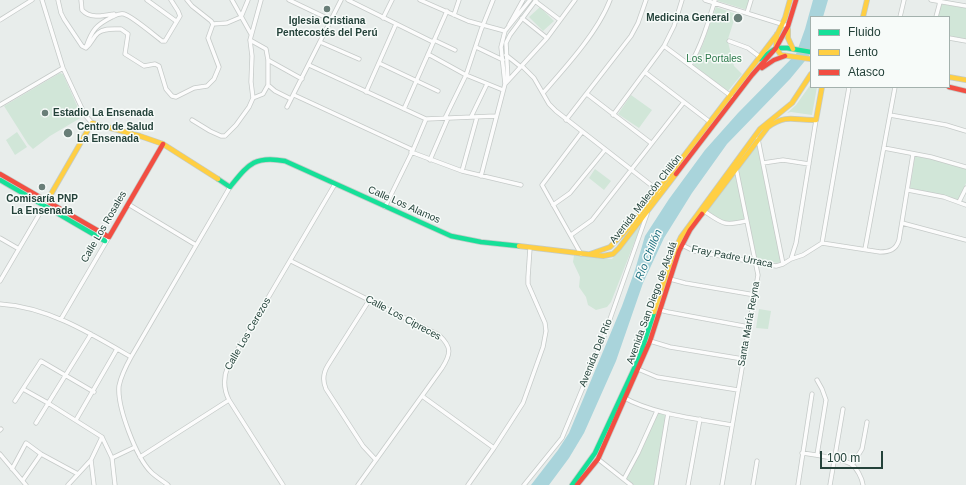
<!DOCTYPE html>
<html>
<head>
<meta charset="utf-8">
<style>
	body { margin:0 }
	#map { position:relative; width:966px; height:485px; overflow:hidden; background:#e8edeb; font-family:Arial,sans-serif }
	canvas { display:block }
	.legend { position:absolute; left:810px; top:16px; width:140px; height:72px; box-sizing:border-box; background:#f7fbf9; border:1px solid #a3b1ad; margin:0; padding:5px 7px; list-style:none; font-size:12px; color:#24423a }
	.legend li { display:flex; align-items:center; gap:8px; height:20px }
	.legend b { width:20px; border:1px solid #a3b1ad }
	.scale { position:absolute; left:820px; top:451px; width:63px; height:18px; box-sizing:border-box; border:2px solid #24423a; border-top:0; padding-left:5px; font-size:12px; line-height:14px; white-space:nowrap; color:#24423a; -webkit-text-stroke:3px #f7fbf9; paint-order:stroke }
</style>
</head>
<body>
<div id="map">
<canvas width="966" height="485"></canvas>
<ul class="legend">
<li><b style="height:5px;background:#16e098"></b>Fluido</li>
<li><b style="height:5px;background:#ffcf43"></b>Lento</li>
<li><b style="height:5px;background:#f24e42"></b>Atasco</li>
</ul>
<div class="scale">100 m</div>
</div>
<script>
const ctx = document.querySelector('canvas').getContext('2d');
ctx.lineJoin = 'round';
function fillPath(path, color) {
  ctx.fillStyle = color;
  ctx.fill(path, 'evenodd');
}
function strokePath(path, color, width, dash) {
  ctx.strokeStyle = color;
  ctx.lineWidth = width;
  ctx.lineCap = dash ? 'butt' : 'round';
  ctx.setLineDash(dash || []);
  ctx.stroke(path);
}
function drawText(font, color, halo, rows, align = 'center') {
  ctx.font = font + ' Arial,sans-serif';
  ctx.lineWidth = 3;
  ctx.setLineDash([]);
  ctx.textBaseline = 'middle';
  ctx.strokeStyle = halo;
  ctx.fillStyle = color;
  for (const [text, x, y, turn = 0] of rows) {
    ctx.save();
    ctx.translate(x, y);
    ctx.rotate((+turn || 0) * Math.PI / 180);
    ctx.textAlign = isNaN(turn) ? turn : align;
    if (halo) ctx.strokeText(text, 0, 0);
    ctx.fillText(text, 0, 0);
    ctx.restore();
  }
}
fillPath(new Path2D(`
	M718 0H750L747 10 718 1Z
	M941 4 966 8V39L949 36V17H938Z
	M540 7 554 21 543 31 529 17Z
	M716 7 736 14 728 39V42L734 66 742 74 728 91 693 65 703 44Z
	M60 73 63 74 82 117 50 136 33 149 28 144 4 106Z
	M811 84V87H817L812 115 791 112 787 113 796 105Z
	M631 95 652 110 639 128 618 114Z
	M17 132 27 147 15 155 6 140Z
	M757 144 781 262 777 263 757 259 737 170Z
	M915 156 931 158 966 168V183L958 201 945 196 910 188Z
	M595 169 611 181 604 190 589 178Z
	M735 173 745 220 726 223 707 211Z
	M642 223 611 302 607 307 596 310 588 305 586 297 579 287 580 277 573 262 574 255 612 259Z
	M759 309 771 311 768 329 756 328Z
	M657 412 667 414 654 485H634L626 479 640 452Z`), '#d1e6d8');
fillPath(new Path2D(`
	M813 0H828L823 17H811V50L809 56 790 79 727 144 692 193 664 238 643 283 616 361 584 433 569 458 549 485H531L558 450 569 433 622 306 635 270 645 236 669 199 705 150 738 113 796 54 805 29Z`), '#a9d4db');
const street = new Path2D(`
	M42 0 63 68 85 115 92 123
	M58 0 61 13 64 19 82 46 86 48C92 43 93 37 98 33 104 28 113 29 121 29L128 34 125 54 144 66 155 64 159 66 166 89 172 96 176 97 194 88 207 86 214 79 219 67 208 38 213 24 211 21 192 6 187 0
	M81 0 82 10C90 19 103 16 114 14
	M147 0 176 21
	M232 0 251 34
	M289 0 331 20
	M348 0 433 42
	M420 0 468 21 505 31
	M705 0 788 26
	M931 0 966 6
	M535 1 560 20
	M747 13 751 0
	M454 15 459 0
	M900 17 904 0
	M936 17 940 2
	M383 18 392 0
	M522 18 547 38
	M0 20 32 0
	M213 24 227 23 241 17 248 0
	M509 25 523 0
	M949 38 966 41
	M250 40 266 49 268 60V85L275 91 291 99
	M434 40 455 50
	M729 41 748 48 760 57
	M320 42 359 59
	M664 46 731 96
	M86 47C92 30 96 25 112 17 116 15 119 13 124 14 132 16 154 35 162 41H165L180 16 178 11 171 0
	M476 47 503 60
	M428 54 466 75 503 90
	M506 55 521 67
	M268 60 302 79
	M379 63 438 91
	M309 65 426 119 496 116
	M690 65C702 44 708 23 715 0
	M522 66 534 78 549 104 556 111 660 192
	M646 73 710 122
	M508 81 506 43 510 35 536 0
	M505 84 547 38 575 0
	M366 92 396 24
	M543 93C565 68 598 32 610 0
	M587 94 651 143
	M294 95 413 150
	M253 98 263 94 268 85
	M0 105 63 68
	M287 107 341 0
	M404 109 447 11
	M613 115 664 46 674 26 682 0
	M890 115 946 125 966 131
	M471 117 487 84
	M445 118 466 75 481 30 493 0
	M192 120 210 131 221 136H225L236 125 249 107 253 98 251 82 252 56 250 40 261 0
	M566 120 631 36 638 23 646 0
	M758 139 783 264
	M884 148 931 157 966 167
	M411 152 462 171 521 185
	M430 160 448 118
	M763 163 783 160 809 164
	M462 171 477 117
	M481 176 505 84 501 47 505 31 530 0
	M908 190 944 197 966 205
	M959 202 966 188
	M128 204 196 245
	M553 205 570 193 605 150
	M385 207 413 150 426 119
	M704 211C723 224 724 226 746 221
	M902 223 966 240
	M571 235 592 220 684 102
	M0 238 19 249
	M822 243 849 87
	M682 245 694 251 704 253 776 266 783 264 791 259 803 255 822 243 880 252C889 252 896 250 899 240L913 154
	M865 249 895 87
	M581 254 542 185 582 132
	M791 259 796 243 816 120
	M291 261 439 335C452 347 451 354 442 368L358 485
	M670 279 685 283 755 295
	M0 281 47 201
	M370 299 328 365C323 373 322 380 326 389L363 446 376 460
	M0 304C48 307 90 333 131 357
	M660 310 668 312 749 327
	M61 319 109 237
	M650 341 670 347 743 359
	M638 369 657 377 738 390
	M817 380 822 389 826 400 817 455
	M23 389 48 403 102 437 112 458 115 485
	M422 396 494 448
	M623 397C652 414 698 419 732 425
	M15 401 41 361 94 392
	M76 420 117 349
	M36 423 91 334
	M0 430 1 429
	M802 453C815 455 840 458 851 464 857 468 862 478 863 485
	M0 454 26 485
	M140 457 229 400
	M112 458 135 447
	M598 459 631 485
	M852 465 862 449 867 422
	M12 469 26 443 41 454 78 474
	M624 479 638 453 657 411
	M23 480 41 454
	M68 485 91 460
	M94 485 91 460 102 437
	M168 485C163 481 156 477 151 472 136 457 117 407 119 386 121 376 126 366 131 357L230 187
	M283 485 229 400C223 388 223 378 228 366L335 184
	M468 485 494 448 523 403 543 347 546 331 545 323 528 284V277L530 248
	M524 485 562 438 603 339 647 214
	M656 485 668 413
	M688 485 700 419
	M722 485 758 275 735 163
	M753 485 757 461
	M798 485 812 394
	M830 485 843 409`);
const fast = new Path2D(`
	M760 59 776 48H787L811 52
	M218 179 230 187C248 165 254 155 285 161L451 236 481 242 519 246
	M0 180 105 241
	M572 485 595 453 640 356 654 312`);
const slow = new Path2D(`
	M863 17 867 0
	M788 29V38L793 49
	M777 34 776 48 781 55 811 59
	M949 77 966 80
	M47 201 92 123 140 136 163 144 218 179
	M702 214 768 127C788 113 795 121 816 120L822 87
	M519 246 603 256 613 254 619 248 676 174
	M590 254 610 247 631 225 778 33 785 18 790 0
	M654 312 673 254 681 237 760 129 792 103 811 74`);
const jam = new Path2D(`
	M762 68 774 60 785 56
	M949 87 966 91
	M0 174 109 237 163 144
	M676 174 752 75 776 48 788 26 796 0
	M577 485 598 459 650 341 679 251 690 230 702 214`);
strokePath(street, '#c5cac8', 5);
strokePath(fast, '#c3cbc8', 6);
strokePath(slow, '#c3cbc8', 6);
strokePath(jam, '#c3cbc8', 6);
strokePath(street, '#fcfcfc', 3.5);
strokePath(fast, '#16e098', 4.5);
strokePath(slow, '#ffcf43', 4.5);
strokePath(jam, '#f24e42', 4.5);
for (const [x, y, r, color] of [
	[327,9,4,"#697e78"],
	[738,18,5,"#697e78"],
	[45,113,4,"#697e78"],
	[68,133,5,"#697e78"],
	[42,187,4,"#697e78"]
]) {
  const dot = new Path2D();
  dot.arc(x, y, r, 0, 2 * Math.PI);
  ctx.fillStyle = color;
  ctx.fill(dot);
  strokePath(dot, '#f7fbf9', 1.5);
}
drawText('bold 10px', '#24423a', '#f7fbf9', [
	["Medicina General",729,18,"right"],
	["Iglesia Cristiana",327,21],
	["Pentecostés del Perú",327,33],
	["Estadio La Ensenada",53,113,"left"],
	["Centro de Salud",77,127,"left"],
	["La Ensenada",77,139,"left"],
	["Comisaría PNP",42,199],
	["La Ensenada",42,211]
]);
drawText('10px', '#2d7a4b', '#f7fbf9', [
	["Los Portales",714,59]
]);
drawText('10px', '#24423a', '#f7fbf9', [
	["Avenida Malecón Chillón",646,199,-52],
	["Calle Los Alamos",404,205,24],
	["Calle Los Rosales",104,227,-60],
	["Fray Padre Urraca",732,257,11],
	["Avenida San Diego de Alcalá",652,303,-70],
	["Calle Los Cipreces",403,318,28],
	["Santa María Reyna",749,324,-80],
	["Calle Los Cerezos",248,334,-60],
	["Avenida Del Río",596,353,-68]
]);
drawText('italic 11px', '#1c6f80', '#f7fbf9', [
	["Río Chillón",649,255,-68]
]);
</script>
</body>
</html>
